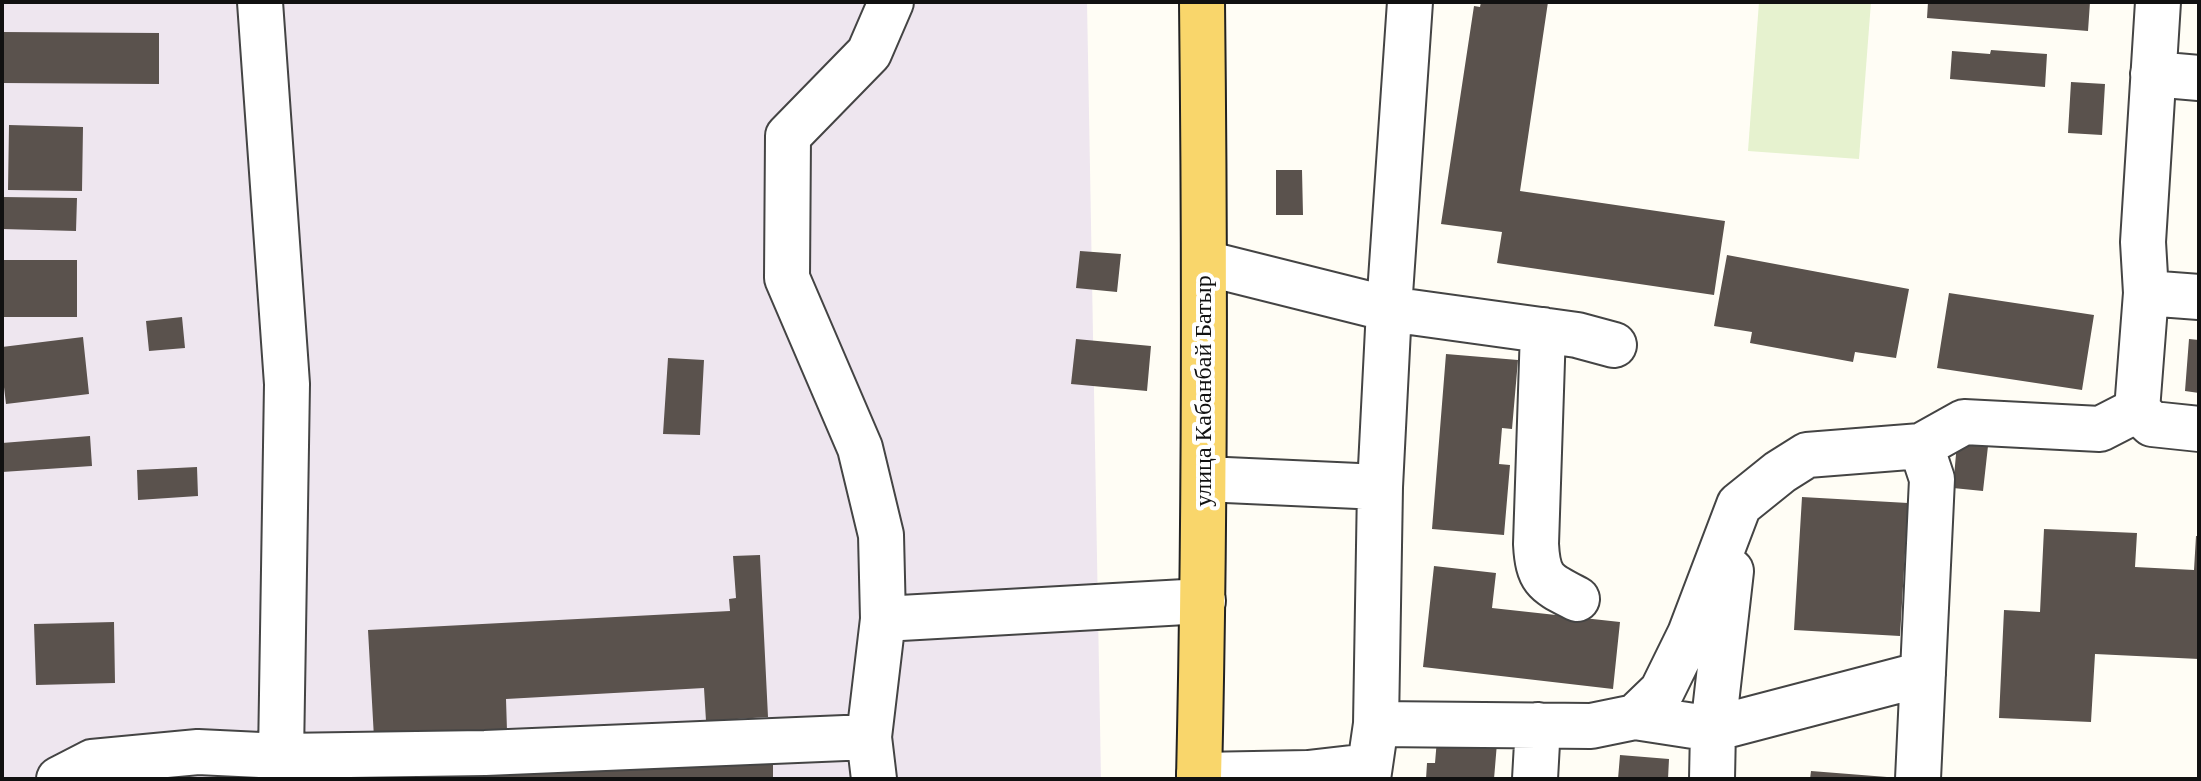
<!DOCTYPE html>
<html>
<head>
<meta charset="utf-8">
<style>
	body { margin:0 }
	#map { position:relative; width:2201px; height:781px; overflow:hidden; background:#fffdf5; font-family:Georgia,serif }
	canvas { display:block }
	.frame { position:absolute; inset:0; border:4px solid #111; pointer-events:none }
</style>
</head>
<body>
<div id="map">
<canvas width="2201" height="781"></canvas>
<div class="frame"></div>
</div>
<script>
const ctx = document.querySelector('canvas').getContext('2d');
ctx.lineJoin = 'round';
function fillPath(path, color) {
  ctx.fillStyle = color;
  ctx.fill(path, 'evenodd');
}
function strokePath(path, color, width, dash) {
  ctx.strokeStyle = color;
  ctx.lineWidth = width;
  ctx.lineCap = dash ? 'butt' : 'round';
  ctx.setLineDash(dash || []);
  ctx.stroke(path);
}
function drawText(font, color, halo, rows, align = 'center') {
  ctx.font = font + ' Georgia,serif';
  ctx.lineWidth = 8;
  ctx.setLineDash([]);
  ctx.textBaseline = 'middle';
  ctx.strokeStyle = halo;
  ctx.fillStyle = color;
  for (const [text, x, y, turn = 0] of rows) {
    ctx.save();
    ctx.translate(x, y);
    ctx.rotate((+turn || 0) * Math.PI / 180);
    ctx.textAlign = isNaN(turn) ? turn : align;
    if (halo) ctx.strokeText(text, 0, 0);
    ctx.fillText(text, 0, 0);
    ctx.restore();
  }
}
fillPath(new Path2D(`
	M2 2H1087L1101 779H2Z`), '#eee6ef');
fillPath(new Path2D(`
	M1759 2H1871L1859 159 1748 151Z`), '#e6f2cf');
fillPath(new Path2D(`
	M1481 2H1548L1520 191 1725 221 1714 295 1497 263 1502 232 1441 224 1474 6 1480 7Z
	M1928 2H2090L2088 31 1927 18Z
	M2 32 159 33V84L2 83Z
	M1991 50 2047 54 2045 87 1950 79 1952 51 1990 54Z
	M2071 82 2105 84 2102 135 2068 133Z
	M9 125 83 127 82 191 8 190Z
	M1276 170H1302L1303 215H1276Z
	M2 197 77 198 76 231 2 229Z
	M1080 251 1121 254 1117 292 1076 288Z
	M1727 255 1909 289 1896 358 1855 352 1853 362 1750 343 1752 332 1714 326Z
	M4 260H77V317H4Z
	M1949 293 2094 315 2082 390 1937 368Z
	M182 317 185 348 149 351 146 321Z
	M83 337 89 394 6 404 2 370V347Z
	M1076 339 1151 346 1147 391 1071 384Z
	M2189 339 2199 340V393L2185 391Z
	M1446 354 1518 360 1512 429 1502 428 1499 464 1510 465 1504 535 1432 529Z
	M668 358 704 360 700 435 663 434Z
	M90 436 92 466 2 472V443Z
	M1957 443 1988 446 1983 491 1953 488Z
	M197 467 198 496 138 500 137 470Z
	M1802 497 1908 503 1900 636 1794 630Z
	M2044 529 2137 533 2135 567 2194 570 2196 536H2199V659L2095 654 2091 722 1999 718 2004 610 2040 612Z
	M760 555 768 717 706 721 704 688 506 699 507 731 374 738 368 630 730 611 729 599 736 598 733 556Z
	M1434 566 1496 573 1492 608 1620 622 1613 689 1423 667Z
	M114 622 115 683 36 685 34 624Z
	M1438 727 1498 731 1494 779H1426L1427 763H1435Z
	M1620 755 1669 759 1668 779H1618Z
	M773 760V779H413V777Z
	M1811 771 1887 777 1886 779H1810Z`), '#5a524d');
const minor = new Path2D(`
	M260 2 287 384 281 756 283 779
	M2158 2 2143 242 2146 293 2137 410 2152 424 2199 429
	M2153 74 2199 78
	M1205 263 1389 309 1577 335 1614 345
	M2146 293 2199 297
	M1543 330 1536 544C1538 581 1546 583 1577 599
	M1921 446 1964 422 2100 429 2137 410
	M1204 479 1380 487
	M883 619 881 535 860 448 787 278 788 136 869 53 891 2
	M1635 717 1713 729 1923 674
	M1376 724 1591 726 1635 717 1662 691 1690 634 1739 505 1780 472 1807 455 1921 446 1932 479 1918 779
	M1199 775 1308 773 1369 766
	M59 779 92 762 198 752 281 756 485 753 869 737
	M874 779 869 737 883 619 1203 601
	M1368 779 1376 724 1380 487 1389 309 1410 2
	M1535 779 1538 725
	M1712 779 1713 729 1731 571`);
const major = new Path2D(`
	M1199 779C1205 520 1205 261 1202 2`);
strokePath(minor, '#444', 48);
strokePath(major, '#222', 48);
strokePath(minor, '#fff', 44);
strokePath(major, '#f9d66b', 44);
drawText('24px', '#111', '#fff', [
	["улица Кабанбай Батыр",1205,391,-90]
]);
</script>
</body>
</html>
